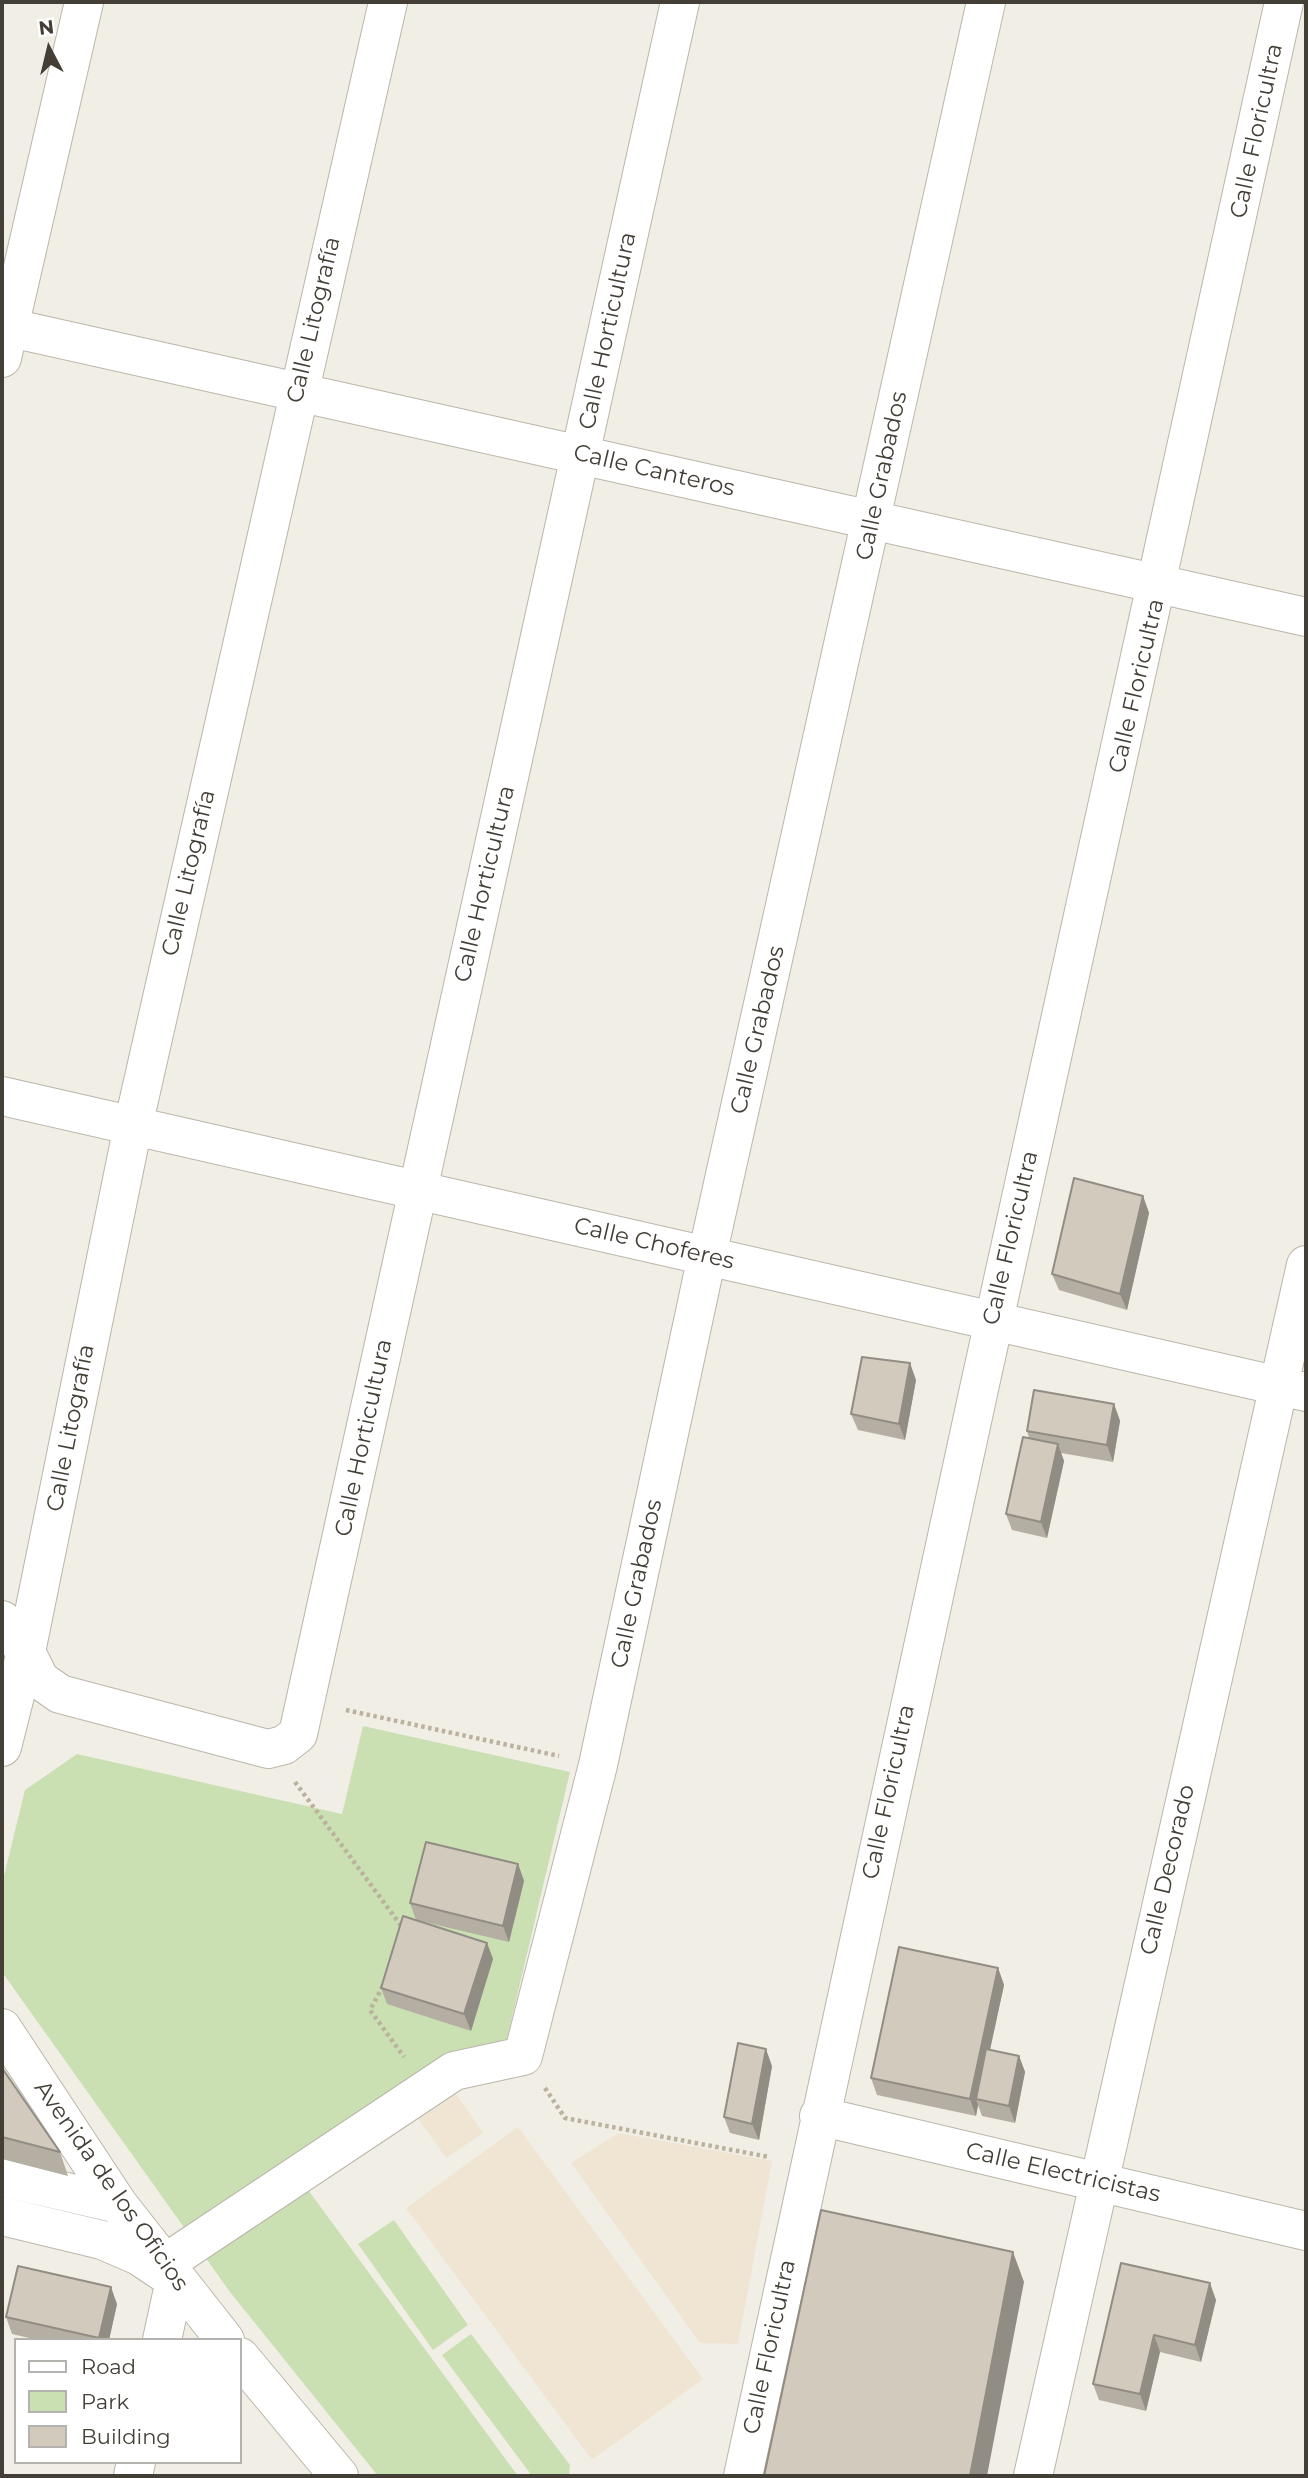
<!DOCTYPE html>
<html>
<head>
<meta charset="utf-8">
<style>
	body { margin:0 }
	#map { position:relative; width:1308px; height:2478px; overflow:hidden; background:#f1eee6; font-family:Montserrat,sans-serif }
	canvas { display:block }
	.frame { position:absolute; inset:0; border:4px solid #433e36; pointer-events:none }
	.legend { position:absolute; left:14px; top:2338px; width:228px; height:126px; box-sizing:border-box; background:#fff; border:2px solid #b4b2af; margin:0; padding:9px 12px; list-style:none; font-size:21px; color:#433e36 }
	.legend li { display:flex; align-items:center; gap:14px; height:35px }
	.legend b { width:35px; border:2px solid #b4b2af }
	.north { position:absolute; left:14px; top:14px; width:70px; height:70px; -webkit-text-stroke:5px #fff; paint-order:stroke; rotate:353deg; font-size:19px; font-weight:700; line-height:28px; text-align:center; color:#433e36 }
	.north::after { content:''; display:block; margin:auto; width:24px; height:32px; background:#433e36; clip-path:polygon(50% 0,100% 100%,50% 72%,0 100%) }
</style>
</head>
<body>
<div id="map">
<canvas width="1308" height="2478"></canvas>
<div class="frame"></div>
<ul class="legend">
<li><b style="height:9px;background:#fff"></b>Road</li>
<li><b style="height:19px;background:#cae0b3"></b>Park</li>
<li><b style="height:19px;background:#d1cabd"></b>Building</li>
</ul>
<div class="north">N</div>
</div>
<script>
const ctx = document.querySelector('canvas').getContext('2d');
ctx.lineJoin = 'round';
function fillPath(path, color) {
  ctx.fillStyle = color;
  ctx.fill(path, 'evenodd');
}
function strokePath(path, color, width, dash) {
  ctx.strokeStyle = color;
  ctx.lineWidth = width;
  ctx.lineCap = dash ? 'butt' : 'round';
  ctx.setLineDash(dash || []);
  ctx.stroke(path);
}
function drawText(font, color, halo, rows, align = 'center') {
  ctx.font = font + ' Montserrat,sans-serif';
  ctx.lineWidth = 5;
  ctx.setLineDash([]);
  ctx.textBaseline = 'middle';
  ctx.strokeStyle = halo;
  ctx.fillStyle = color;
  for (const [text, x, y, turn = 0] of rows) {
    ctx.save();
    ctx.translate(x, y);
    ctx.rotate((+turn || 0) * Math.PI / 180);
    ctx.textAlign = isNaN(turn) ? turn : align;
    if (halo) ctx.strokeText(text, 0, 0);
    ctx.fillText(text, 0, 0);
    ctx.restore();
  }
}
fillPath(new Path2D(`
	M454 2091 483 2133 446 2158 417 2117Z
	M518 2127 703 2379 592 2460 406 2208Z
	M619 2133 772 2161 738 2344 700 2343 571 2163Z`), '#f0e5d3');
fillPath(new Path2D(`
	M363 1726 570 1772 505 2047 303 2183 518 2476H378L230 2292 2 1972V1884L25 1790 77 1754 342 1814Z
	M394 2220 468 2325 433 2350 358 2244Z
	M471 2334 570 2465 569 2476H532L442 2355Z`), '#cae0b3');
const minor = new Path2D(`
	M2 326 1306 617
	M2 358 84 2
	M2 1096 1306 1392
	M2 1620 26 1652 40 1680 60 1694 268 1749 284 1745 298 1734 680 2
	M2 1747 26 1652 133 1126 388 2
	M2 2028 118 2204 225 2340
	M819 2116 1306 2231
	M2 2177 118 2204
	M2 2216 102 2240 139 2256 175 2280 162 2340
	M164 2264 454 2071 523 2056 598 1765 707 1256 986 2
	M240 2357 339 2476
	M133 2476 136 2462
	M743 2476C916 1650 1108 827 1284 2
	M1033 2476 1306 1265`);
strokePath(minor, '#bbb6aa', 40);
strokePath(new Path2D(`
	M346 1710 559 1756
	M295 1782 402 1927
	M383 1986 370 2010 404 2057
	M545 2088 565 2118 769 2157`), '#bbb29d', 4.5, [3.5, 3.5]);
strokePath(minor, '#fff', 38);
fillPath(new Path2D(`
	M1143 1196 1149 1213 1127 1310 1059 1290 1052 1274Z
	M916 1380 905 1440 858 1430 851 1414Z
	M1114 1404 1120 1421 1113 1462 1061 1453 1064 1461 1047 1538 1012 1530 1006 1514 1029 1438 1027 1431Z
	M518 1864 524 1881 509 1942 416 1920 410 1903Z
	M487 1943 493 1959 471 2031 387 2004 381 1988Z
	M998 1968 1004 1985 990 2050 1019 2056 1025 2072 1015 2123 982 2116 978 2105 976 2116 877 2095 871 2078Z
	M772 2066 759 2140 730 2133 724 2117Z
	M2 2068 60 2152 68 2176 2 2159Z
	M1121 2263 1216 2300 1201 2362 1160 2352 1146 2411 1099 2400 1093 2384Z
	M117 2304 109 2340H38L12 2334 6 2317Z`), '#b4aea3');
fillPath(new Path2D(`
	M1143 1196 1149 1213 1127 1310 1120 1294Z
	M910 1363 916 1380 905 1440 899 1424Z
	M1114 1404 1120 1421 1113 1462 1107 1445Z
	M1058 1444 1064 1461 1047 1538 1041 1522Z
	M518 1864 524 1881 509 1942 503 1926Z
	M487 1943 493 1959 471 2031 464 2014Z
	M998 1968 1004 1985 979 2100 976 2099 978 2105 976 2116 970 2099Z
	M766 2049 772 2066 759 2140 752 2124Z
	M1019 2056 1025 2072 1015 2123 1009 2106Z
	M1013 2252 1024 2282 987 2476H970Z
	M1210 2283 1216 2300 1201 2362 1195 2345Z
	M111 2287 117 2304 109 2340H100L99 2338Z
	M1154 2335 1160 2352 1146 2411 1140 2394Z`), '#928d84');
const building = new Path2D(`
	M1074 1178 1143 1196 1120 1294 1052 1274Z
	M862 1357 910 1363 899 1424 851 1414Z
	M1034 1390 1114 1404 1107 1445 1027 1431Z
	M1023 1437 1058 1444 1041 1522 1006 1514Z
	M426 1842 518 1864 503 1926 410 1903Z
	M403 1916 487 1943 464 2014 381 1988Z
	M899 1947 998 1968 970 2099 871 2078Z
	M738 2043 766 2049 752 2124 724 2117Z
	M986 2049 1019 2056 1009 2106 976 2099Z
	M2 2068 60 2152 2 2137Z
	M821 2210 1013 2252 970 2476H764Z
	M1121 2263 1210 2283 1195 2345 1154 2335 1140 2394 1093 2384Z
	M18 2266 111 2287 99 2338 6 2317Z`);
fillPath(building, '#d1cabd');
strokePath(building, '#928d84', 2);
drawText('23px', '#433e36', '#fff', [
	["Calle Floricultra",1257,131,-78],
	["Calle Litografía",314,320,-77],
	["Calle Horticultura",608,331,-78],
	["Calle Canteros",654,471,13],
	["Calle Grabados",882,476,-78],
	["Calle Floricultra",1137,686,-77],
	["Calle Litografía",189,873,-77],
	["Calle Horticultura",485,884,-77],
	["Calle Grabados",758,1030,-77],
	["Calle Floricultra",1011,1238,-77],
	["Calle Choferes",654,1244,13],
	["Calle Litografía",71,1428,-79],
	["Calle Horticultura",364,1438,-78],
	["Calle Grabados",637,1584,-78],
	["Calle Floricultra",889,1792,-78],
	["Calle Decorado",1168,1870,-77],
	["Calle Electricistas",1063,2173,13],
	["Avenida de los Oficios",111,2186,55],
	["Calle Floricultra",770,2347,-78]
]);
</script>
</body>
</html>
